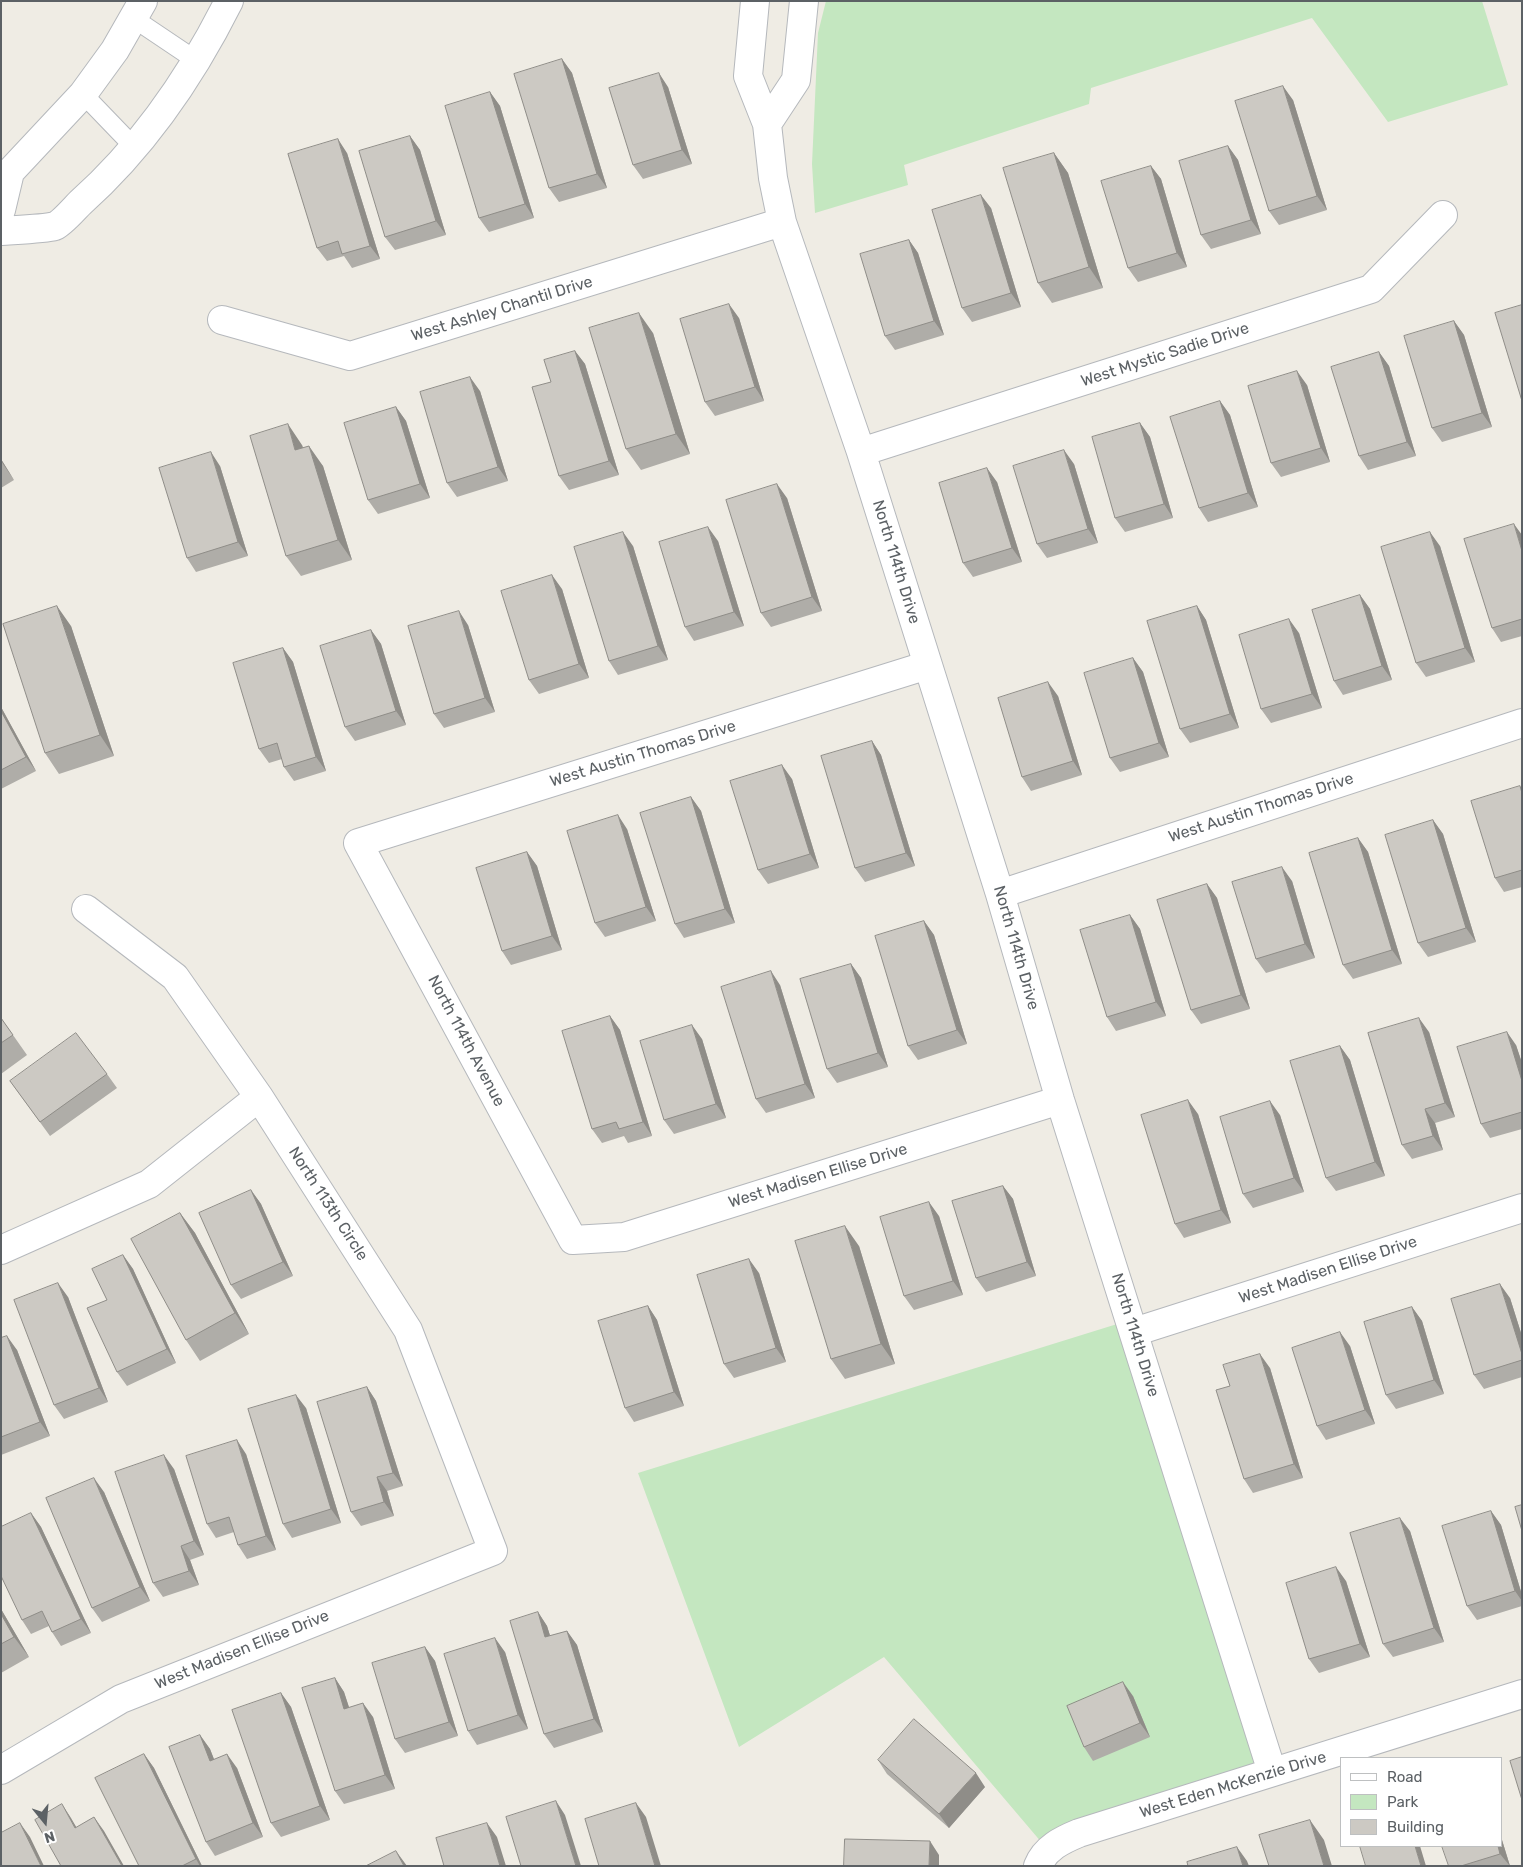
<!DOCTYPE html>
<html>
<head>
<meta charset="utf-8">
<style>
	body { margin:0 }
	#map { position:relative; width:1523px; height:1867px; overflow:hidden; background:#efece4; font-family:Rubik,sans-serif }
	canvas { display:block }
	.frame { position:absolute; inset:0; border:2px solid #5c6165; pointer-events:none }
	.legend { position:absolute; left:1340px; top:1757px; width:162px; height:90px; box-sizing:border-box; background:#fff; border:1px solid #bec0c1; margin:0; padding:6px 9px; list-style:none; font-size:15px; color:#5c6165 }
	.legend li { display:flex; align-items:center; gap:10px; height:25px }
	.legend b { width:25px; border:1px solid #bec0c1 }
	.north { position:absolute; left:20px; top:1797px; width:50px; height:50px; -webkit-text-stroke:4px #fff; paint-order:stroke; rotate:163deg; font-size:14px; font-weight:700; line-height:20px; text-align:center; color:#5c6165 }
	.north::after { content:''; display:block; margin:auto; width:18px; height:22px; background:#5c6165; clip-path:polygon(50% 0,100% 100%,50% 72%,0 100%) }
</style>
</head>
<body>
<div id="map">
<canvas width="1523" height="1867"></canvas>
<div class="frame"></div>
<ul class="legend">
<li><b style="height:6px;background:#fff"></b>Road</li>
<li><b style="height:14px;background:#c4e7c0"></b>Park</li>
<li><b style="height:14px;background:#ccc9c3"></b>Building</li>
</ul>
<div class="north">N</div>
</div>
<script>
const ctx = document.querySelector('canvas').getContext('2d');
ctx.lineJoin = 'round';
function fillPath(path, color) {
  ctx.fillStyle = color;
  ctx.fill(path, 'evenodd');
}
function strokePath(path, color, width, dash) {
  ctx.strokeStyle = color;
  ctx.lineWidth = width;
  ctx.lineCap = dash ? 'butt' : 'round';
  ctx.setLineDash(dash || []);
  ctx.stroke(path);
}
function drawText(font, color, halo, rows, align = 'center') {
  ctx.font = font + ' Rubik,sans-serif';
  ctx.lineWidth = 4;
  ctx.setLineDash([]);
  ctx.textBaseline = 'middle';
  ctx.strokeStyle = halo;
  ctx.fillStyle = color;
  for (const [text, x, y, turn = 0] of rows) {
    ctx.save();
    ctx.translate(x, y);
    ctx.rotate((+turn || 0) * Math.PI / 180);
    ctx.textAlign = isNaN(turn) ? turn : align;
    if (halo) ctx.strokeText(text, 0, 0);
    ctx.fillText(text, 0, 0);
    ctx.restore();
  }
}
fillPath(new Path2D(`
	M826 1H1482L1508 85 1388 122 1312 18 1091 88 1089 104 904 165 908 185 815 213 812 164 818 33Z
	M1130 1320 1272 1772 1048 1850 884 1657 739 1747 638 1473Z`), '#c4e7c0');
const service = new Path2D(`
	M133 18 197 61
	M83 94 135 148`);
const minor = new Path2D(`
	M755 1 748 76 767 124 773 178 782 222 861 452 1000 894 1060 1100 1272 1772
	M767 124 796 80 804 1
	M1 210 10 172 83 94 115 50 143 1
	M1 231C14 230 44 229 55 226 62 223 74 209 80 203 144 146 191 77 229 1
	M222 320 350 356 782 222
	M861 452 1371 289 1443 215
	M928 665 358 843 573 1240 624 1237 1060 1100
	M1000 894 1522 723
	M1 1250 149 1184 259 1097
	M1134 1332 1522 1208
	M1 1770 121 1699 493 1551 408 1330 259 1097 175 977 86 909
	M1038 1866C1045 1848 1062 1840 1079 1833L1522 1694`);
strokePath(service, '#b5b8bc', 20);
strokePath(minor, '#b5b8bc', 30);
strokePath(service, '#fff', 18);
strokePath(minor, '#fff', 28);
fillPath(new Path2D(`
	M562 59 572 73 607 188 559 202 549 188Z
	M668 87 692 164 643 179 633 165Z
	M490 92 500 106 534 218 489 232 479 218Z
	M1293 100 1327 210 1279 225 1269 211Z
	M410 136 420 150 446 235 395 250 385 237Z
	M1228 146 1238 160 1261 234 1211 249 1201 235Z
	M347 153 380 259 352 268 344 256 327 261 317 248Z
	M1054 153 1068 173 1103 288 1052 303 1038 283Z
	M1151 166 1161 179 1187 267 1138 282 1128 268Z
	M991 208 1021 307 972 322 962 308Z
	M909 240 918 253 944 335 895 350 885 336Z
	M739 318 764 401 715 416 705 402Z
	M1454 321 1464 335 1492 427 1442 442 1432 428Z
	M653 333 690 454 641 470 626 449Z
	M575 351 585 364 619 475 569 490 559 476 551 382Z
	M1379 352 1389 366 1416 456 1368 470 1359 456Z
	M1307 385 1330 462 1281 477 1271 463Z
	M480 391 508 481 457 497 447 483Z
	M1220 401 1230 415 1258 507 1208 522 1199 508Z
	M396 407 406 421 430 498 378 514 368 500Z
	M1140 423 1150 437 1173 518 1125 532 1115 518Z
	M302 445 303 448 323 466 352 560 301 576 286 556Z
	M1 459 14 480 1 488Z
	M1074 464 1098 543 1047 558 1037 544Z
	M220 466 248 556 196 572 187 558Z
	M997 482 1022 562 973 577 963 563Z
	M787 498 822 611 771 627 761 613Z
	M1522 535V636L1501 642 1492 628Z
	M718 541 744 626 694 641 685 627Z
	M633 546 668 660 618 675 609 661Z
	M1440 546 1475 662 1426 677 1416 663Z
	M562 589 589 678 539 694 529 680Z
	M1360 595 1370 609 1392 680 1343 695 1334 681Z
	M1197 606 1206 620 1239 728 1190 743 1180 729Z
	M468 625 495 712 444 728 434 714Z
	M71 626 114 756 59 774 45 753Z
	M371 630 381 644 406 725 355 741 345 727Z
	M1299 633 1322 708 1271 723 1261 709Z
	M283 648 293 662 326 771 294 781 284 767 282 759 269 763 259 749Z
	M1133 658 1143 672 1169 757 1120 772 1110 758Z
	M1058 696 1082 775 1031 791 1022 777Z
	M1 707 36 771 1 789Z
	M872 741 881 755 915 866 865 882 855 868Z
	M792 779 819 868 768 884 758 870Z
	M1522 789V887L1504 892 1495 878Z
	M691 797 701 811 735 923 684 938 675 924Z
	M1433 820 1443 834 1476 942 1428 957 1418 943Z
	M627 829 656 921 605 937 595 923Z
	M1358 838 1368 852 1402 964 1353 979 1343 965Z
	M527 852 537 866 562 950 511 965 502 951Z
	M1292 881 1315 958 1266 973 1256 959Z
	M1207 884 1217 898 1250 1009 1201 1024 1191 1010Z
	M1130 915 1140 929 1166 1016 1116 1031 1107 1017Z
	M924 921 934 935 967 1044 918 1060 908 1046Z
	M851 964 861 978 888 1067 837 1083 827 1069Z
	M780 985 815 1098 766 1113 756 1099Z
	M610 1016 620 1030 652 1136 628 1143 624 1136 602 1143 592 1129Z
	M1 1018 27 1055 1 1074Z
	M1429 1032 1455 1117 1435 1123 1443 1150 1412 1159 1402 1145Z
	M702 1039 726 1118 674 1134 664 1120Z
	M1516 1045 1522 1063V1129L1490 1138 1481 1124Z
	M1340 1046 1350 1060 1385 1176 1336 1191 1326 1178Z
	M107 1074 117 1088 50 1136 10 1081Z
	M1198 1114 1231 1223 1184 1238 1175 1224Z
	M1280 1115 1304 1192 1253 1208 1243 1194Z
	M1003 1186 1013 1199 1036 1276 986 1292 976 1278Z
	M251 1190 261 1204 293 1276 241 1299 231 1285Z
	M180 1213 195 1233 249 1334 200 1361 186 1340Z
	M939 1216 963 1295 914 1310 904 1296Z
	M859 1246 895 1364 845 1379 831 1359Z
	M123 1255 133 1269 176 1363 127 1386 117 1372 107 1300Z
	M759 1273 786 1362 734 1378 724 1364Z
	M68 1297 108 1402 64 1419 54 1405Z
	M1510 1298 1522 1336V1377L1484 1389 1474 1375Z
	M648 1306 657 1320 684 1406 634 1422 625 1408Z
	M1412 1307 1422 1321 1444 1394 1396 1409 1386 1395Z
	M1 1338 17 1350 50 1436 1 1455Z
	M1350 1346 1375 1424 1326 1440 1317 1426Z
	M1270 1368 1303 1478 1253 1493 1244 1479 1230 1386Z
	M367 1387 376 1401 403 1486 387 1491 394 1516 361 1526 351 1512Z
	M306 1408 341 1523 292 1538 283 1524Z
	M246 1454 276 1550 247 1559 238 1545 234 1532 216 1538 207 1524Z
	M174 1469 204 1555 190 1560 199 1585 163 1597 153 1583Z
	M104 1492 150 1601 102 1622 92 1608Z
	M1491 1511 1501 1525 1522 1595V1606L1477 1620 1467 1606Z
	M31 1513 41 1527 91 1633 61 1646 52 1632 49 1626 31 1634 22 1620Z
	M1410 1531 1444 1642 1393 1657 1383 1644Z
	M1346 1581 1370 1657 1319 1673 1309 1659Z
	M1 1609 29 1657 1 1673Z
	M538 1612 547 1626 550 1636 567 1631 577 1645 603 1732 554 1748 544 1734Z
	M425 1647 435 1661 458 1736 405 1753 395 1739Z
	M505 1652 528 1729 477 1745 468 1731Z
	M335 1678 344 1692 349 1707 373 1717 395 1789 344 1804 335 1791Z
	M281 1693 291 1707 330 1820 281 1837 271 1823Z
	M1133 1696 1150 1737 1093 1761 1084 1747Z
	M200 1735 210 1749 214 1759 237 1768 263 1837 215 1856 206 1842Z
	M144 1754 154 1768 202 1866H139Z
	M878 1760 985 1787 949 1828 887 1774Z
	M1502 1840 1510 1866H1449Z`), '#afada8');
fillPath(new Path2D(`
	M562 59 572 73 607 188 597 174Z
	M659 73 668 87 692 164 682 150Z
	M1283 86 1293 100 1327 210 1317 196Z
	M490 92 500 106 534 218 525 204Z
	M410 136 420 150 446 235 436 221Z
	M338 139 347 153 380 259 370 246Z
	M1228 146 1238 160 1261 234 1251 220Z
	M1054 153 1068 173 1103 288 1089 267Z
	M1151 166 1161 179 1187 267 1177 253Z
	M981 195 991 208 1021 307 1011 293Z
	M909 240 918 253 944 335 934 321Z
	M729 304 739 318 764 401 755 387Z
	M639 313 653 333 690 454 676 434Z
	M1454 321 1464 335 1492 427 1482 413Z
	M575 351 585 364 619 475 609 461Z
	M1379 352 1389 366 1416 456 1407 442Z
	M1297 371 1307 385 1330 462 1321 448Z
	M470 377 480 391 508 481 498 467Z
	M1220 401 1230 415 1258 507 1248 493Z
	M396 407 406 421 430 498 420 484Z
	M1140 423 1150 437 1173 518 1164 504Z
	M288 424 302 445 310 470 295 450Z
	M309 446 323 466 352 560 338 540Z
	M1064 450 1074 464 1098 543 1088 529Z
	M211 452 220 466 248 556 238 542Z
	M1 459 14 480 1 461Z
	M987 468 997 482 1022 562 1012 548Z
	M777 484 787 498 822 611 812 597Z
	M1514 524 1522 535V551Z
	M708 527 718 541 744 626 734 612Z
	M623 532 633 546 668 660 658 646Z
	M1430 532 1440 546 1475 662 1465 648Z
	M552 575 562 589 589 678 579 664Z
	M1360 595 1370 609 1392 680 1382 666Z
	M57 606 71 626 114 756 100 735Z
	M1197 606 1206 620 1239 728 1230 714Z
	M459 611 468 625 495 712 485 698Z
	M1289 619 1299 633 1322 708 1312 694Z
	M371 630 381 644 406 725 396 711Z
	M283 648 293 662 326 771 316 757Z
	M1133 658 1143 672 1169 757 1159 743Z
	M1048 682 1058 696 1082 775 1073 761Z
	M1 707 36 771 26 757 1 711Z
	M872 741 881 755 915 866 906 853Z
	M782 765 792 779 819 868 810 854Z
	M691 797 701 811 735 923 725 909Z
	M618 815 627 829 656 921 646 907Z
	M1433 820 1443 834 1476 942 1466 928Z
	M1358 838 1368 852 1402 964 1392 950Z
	M527 852 537 866 562 950 552 936Z
	M1282 867 1292 881 1315 958 1305 944Z
	M1207 884 1217 898 1250 1009 1241 995Z
	M1130 915 1140 929 1166 1016 1156 1002Z
	M924 921 934 935 967 1044 957 1030Z
	M851 964 861 978 888 1067 878 1053Z
	M771 971 780 985 815 1098 805 1084Z
	M610 1016 620 1030 652 1136 643 1122Z
	M1419 1018 1429 1032 1455 1117 1445 1103Z
	M692 1025 702 1039 726 1118 716 1104Z
	M1507 1032 1516 1045 1522 1063V1081Z
	M1340 1046 1350 1060 1385 1176 1375 1162Z
	M1188 1100 1198 1114 1231 1223 1221 1210Z
	M1270 1101 1280 1115 1304 1192 1294 1178Z
	M1425 1109 1435 1123 1443 1150 1433 1136Z
	M1003 1186 1013 1199 1036 1276 1027 1262Z
	M251 1190 261 1204 293 1276 283 1262Z
	M929 1202 939 1216 963 1295 953 1281Z
	M180 1213 195 1233 249 1334 235 1313Z
	M845 1226 859 1246 895 1364 881 1344Z
	M123 1255 133 1269 176 1363 167 1349Z
	M749 1259 759 1273 786 1362 776 1348Z
	M58 1283 68 1297 108 1402 99 1388Z
	M1500 1284 1510 1298 1522 1336V1354Z
	M648 1306 657 1320 684 1406 674 1392Z
	M1412 1307 1422 1321 1444 1394 1434 1380Z
	M1340 1332 1350 1346 1375 1424 1365 1410Z
	M7 1336 17 1350 50 1436 40 1422Z
	M1260 1354 1270 1368 1303 1478 1294 1464Z
	M367 1387 376 1401 403 1486 393 1473Z
	M296 1395 306 1408 341 1523 331 1509Z
	M237 1440 246 1454 276 1550 266 1536Z
	M164 1455 174 1469 204 1555 194 1541Z
	M377 1477 387 1491 394 1516 384 1502Z
	M94 1478 104 1492 150 1601 140 1587Z
	M1491 1511 1501 1525 1522 1595V1601L1515 1591Z
	M31 1513 41 1527 91 1633 81 1619Z
	M1400 1518 1410 1531 1444 1642 1434 1628Z
	M181 1546 190 1560 199 1585 189 1571Z
	M1336 1567 1346 1581 1370 1657 1360 1644Z
	M1 1609 29 1657 14 1637 1 1614Z
	M538 1612 547 1626 555 1651 545 1637Z
	M567 1631 577 1645 603 1732 594 1719Z
	M495 1638 505 1652 528 1729 518 1715Z
	M425 1647 435 1661 458 1736 449 1722Z
	M335 1678 344 1692 354 1723 344 1709Z
	M1123 1682 1133 1696 1150 1737 1140 1723Z
	M281 1693 291 1707 330 1820 320 1806Z
	M363 1703 373 1717 395 1789 385 1775Z
	M200 1735 210 1749 220 1775 210 1761Z
	M144 1754 154 1768 202 1866H200L196 1859Z
	M227 1754 237 1768 263 1837 253 1823Z
	M976 1773 985 1787 949 1828 939 1814Z
	M556 1801 565 1815 581 1866H576Z
	M636 1803 646 1817 661 1866H655Z
	M62 1804 71 1818 85 1842 75 1828Z
	M94 1817 104 1831 124 1866H122Z
	M1310 1820 1324 1840 1332 1866H1324Z
	M20 1823 30 1837 44 1866H41Z
	M487 1823 497 1837 506 1866H500Z
	M1502 1840 1510 1866 1500 1854 1498 1846H1502Z
	M930 1841 939 1855V1866H929Z
	M1415 1846H1420L1426 1866H1421Z
	M1237 1847 1247 1861 1249 1866H1243Z
	M396 1851 407 1866H404Z`), '#8f8d88');
const building = new Path2D(`
	M562 59 597 174 549 188 514 74Z
	M659 73 682 150 633 165 609 88Z
	M1283 86 1317 196 1269 211 1235 101Z
	M490 92 525 204 479 218 445 106Z
	M410 136 436 221 385 237 359 151Z
	M338 139 370 246 342 254 338 241 317 248 288 154Z
	M1228 146 1251 220 1201 235 1179 161Z
	M1054 153 1089 267 1038 283 1003 168Z
	M1151 166 1177 253 1128 268 1101 181Z
	M981 195 1011 293 962 308 932 210Z
	M909 240 934 321 885 336 860 254Z
	M729 304 755 387 705 402 680 319Z
	M1522 305V401L1495 313Z
	M639 313 676 434 626 449 589 328Z
	M1454 321 1482 413 1432 428 1404 336Z
	M575 351 609 461 559 476 532 387 551 382 544 360Z
	M1379 352 1407 442 1359 456 1331 367Z
	M1297 371 1321 448 1271 463 1248 386Z
	M470 377 498 467 447 483 420 392Z
	M1220 401 1248 493 1199 508 1170 417Z
	M396 407 420 484 368 500 344 423Z
	M1140 423 1164 504 1115 518 1092 437Z
	M288 424 295 450 309 446 338 540 286 556 250 436Z
	M1064 450 1088 529 1037 544 1013 466Z
	M211 452 238 542 187 558 159 468Z
	M987 468 1012 548 963 563 939 483Z
	M777 484 812 597 761 613 726 500Z
	M1514 524 1522 551V619L1492 628 1464 539Z
	M708 527 734 612 685 627 659 542Z
	M623 532 658 646 609 661 574 547Z
	M1430 532 1465 648 1416 663 1381 547Z
	M552 575 579 664 529 680 501 591Z
	M1360 595 1382 666 1334 681 1312 610Z
	M57 606 100 735 45 753 3 624Z
	M1197 606 1230 714 1180 729 1147 621Z
	M459 611 485 698 434 714 408 626Z
	M1289 619 1312 694 1261 709 1239 635Z
	M371 630 396 711 345 727 320 646Z
	M283 648 316 757 284 767 277 743 259 749 233 663Z
	M1133 658 1159 743 1110 758 1084 673Z
	M1048 682 1073 761 1022 777 998 698Z
	M1 711 26 757 1 770Z
	M872 741 906 853 855 868 821 756Z
	M782 765 810 854 758 870 730 781Z
	M1520 786 1522 793V870L1495 878 1471 801Z
	M691 797 725 909 675 924 640 813Z
	M618 815 646 907 595 923 567 831Z
	M1433 820 1466 928 1418 943 1385 835Z
	M1358 838 1392 950 1343 965 1309 853Z
	M527 852 552 936 502 951 476 868Z
	M1282 867 1305 944 1256 959 1232 882Z
	M1207 884 1241 995 1191 1010 1157 900Z
	M1130 915 1156 1002 1107 1017 1080 930Z
	M924 921 957 1030 908 1046 875 936Z
	M851 964 878 1053 827 1069 800 979Z
	M771 971 805 1084 756 1099 721 987Z
	M610 1016 643 1122 619 1129 616 1122 592 1129 562 1031Z
	M1 1018 13 1035 1 1043Z
	M1419 1018 1445 1103 1425 1109 1433 1136 1402 1145 1368 1033Z
	M692 1025 716 1104 664 1120 640 1041Z
	M1507 1032 1522 1081V1112L1481 1124 1457 1047Z
	M76 1033 107 1074 40 1122 10 1081Z
	M1340 1046 1375 1162 1326 1178 1290 1061Z
	M1188 1100 1221 1210 1175 1224 1141 1115Z
	M1270 1101 1294 1178 1243 1194 1220 1117Z
	M1003 1186 1027 1262 976 1278 952 1201Z
	M251 1190 283 1262 231 1285 199 1213Z
	M929 1202 953 1281 904 1296 880 1217Z
	M180 1213 235 1313 186 1340 131 1239Z
	M845 1226 881 1344 831 1359 795 1241Z
	M123 1255 167 1349 117 1372 87 1308 107 1300 92 1269Z
	M749 1259 776 1348 724 1364 697 1275Z
	M58 1283 99 1388 54 1405 14 1300Z
	M1500 1284 1522 1354V1360L1474 1375 1451 1299Z
	M648 1306 674 1392 625 1408 598 1321Z
	M1412 1307 1434 1380 1386 1395 1364 1322Z
	M1340 1332 1365 1410 1317 1426 1292 1348Z
	M7 1336 40 1422 1 1437V1338Z
	M1260 1354 1294 1464 1244 1479 1216 1390 1230 1386 1223 1365Z
	M367 1387 393 1473 377 1477 384 1502 351 1512 317 1402Z
	M296 1395 331 1509 283 1524 248 1409Z
	M237 1440 266 1536 238 1545 229 1517 207 1524 186 1456Z
	M164 1455 194 1541 181 1546 189 1571 153 1583 115 1472Z
	M94 1478 140 1587 92 1608 46 1498Z
	M1522 1505V1531L1515 1507Z
	M1491 1511 1515 1591 1467 1606 1442 1526Z
	M31 1513 81 1619 52 1632 42 1611 22 1620 1 1576V1527Z
	M1400 1518 1434 1628 1383 1644 1350 1533Z
	M1336 1567 1360 1644 1309 1659 1286 1583Z
	M538 1612 545 1637 567 1631 594 1719 544 1734 510 1621Z
	M1 1614 14 1637 1 1644Z
	M495 1638 518 1715 468 1731 444 1654Z
	M425 1647 449 1722 395 1739 372 1663Z
	M335 1678 344 1709 363 1703 385 1775 335 1791 302 1688Z
	M1123 1682 1140 1723 1084 1747 1067 1706Z
	M281 1693 320 1806 271 1823 232 1710Z
	M914 1719 976 1773 939 1814 878 1760Z
	M200 1735 210 1761 227 1754 253 1823 206 1842 169 1747Z
	M144 1754 196 1859 182 1866H139L95 1778Z
	M1522 1757V1800L1510 1761Z
	M556 1801 576 1866H521L506 1817Z
	M636 1803 655 1866H599L585 1819Z
	M62 1804 75 1828 94 1817 122 1866H61L35 1820Z
	M1310 1820 1324 1866H1269L1259 1835Z
	M20 1823 41 1866H1V1833Z
	M487 1823 500 1866H444L436 1838Z
	M845 1839 930 1841 929 1866H844Z
	M1360 1846H1415L1421 1866H1366Z
	M1442 1846H1498L1500 1854 1461 1866H1449Z
	M1237 1847 1243 1866H1188L1187 1862Z
	M396 1851 404 1866H366Z`);
fillPath(building, '#ccc9c3');
strokePath(building, '#8f8d88', 1);
drawText('16px', '#5c6165', '#fff', [
	["West Ashley Chantil Drive",502,309,-17],
	["West Mystic Sadie Drive",1165,355,-18],
	["North 114th Drive",896,562,73],
	["West Austin Thomas Drive",643,754,-17],
	["West Austin Thomas Drive",1261,808,-18],
	["North 114th Drive",1016,948,74],
	["North 114th Avenue",466,1041,62],
	["West Madisen Ellise Drive",818,1176,-17],
	["North 113th Circle",328,1204,57],
	["West Madisen Ellise Drive",1328,1270,-18],
	["North 114th Drive",1135,1335,73],
	["West Madisen Ellise Drive",242,1650,-22],
	["West Eden McKenzie Drive",1233,1785,-17]
]);
</script>
</body>
</html>
